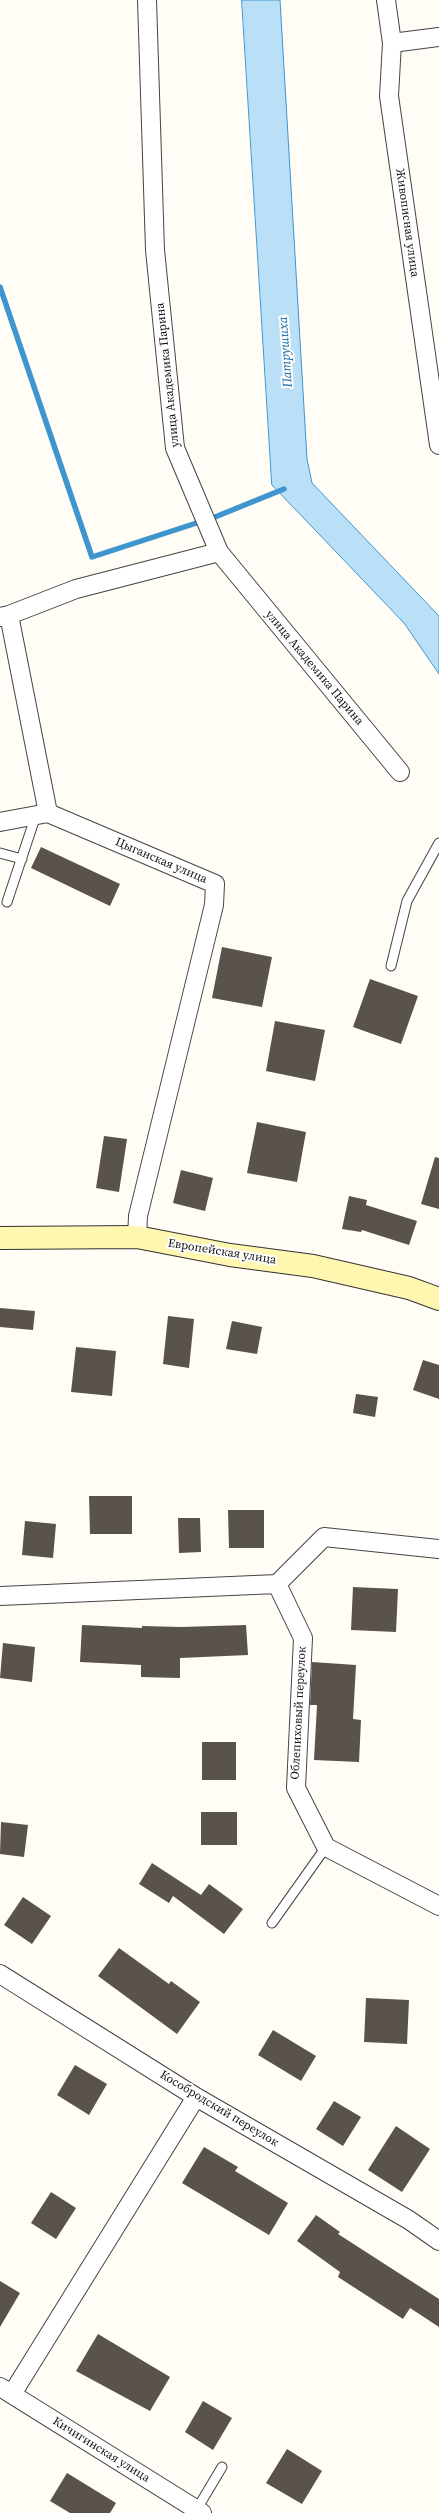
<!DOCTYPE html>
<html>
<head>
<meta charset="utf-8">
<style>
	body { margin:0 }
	canvas { display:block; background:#fffdf5 }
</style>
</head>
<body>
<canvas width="439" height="2513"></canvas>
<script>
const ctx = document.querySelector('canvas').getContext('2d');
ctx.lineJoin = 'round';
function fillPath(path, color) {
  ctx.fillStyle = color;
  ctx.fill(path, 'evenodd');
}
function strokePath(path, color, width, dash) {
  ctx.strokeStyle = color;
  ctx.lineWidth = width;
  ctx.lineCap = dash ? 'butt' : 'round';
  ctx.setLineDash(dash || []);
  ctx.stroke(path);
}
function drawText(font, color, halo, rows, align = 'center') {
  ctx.font = font + ' "Source Serif 4",serif';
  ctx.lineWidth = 4;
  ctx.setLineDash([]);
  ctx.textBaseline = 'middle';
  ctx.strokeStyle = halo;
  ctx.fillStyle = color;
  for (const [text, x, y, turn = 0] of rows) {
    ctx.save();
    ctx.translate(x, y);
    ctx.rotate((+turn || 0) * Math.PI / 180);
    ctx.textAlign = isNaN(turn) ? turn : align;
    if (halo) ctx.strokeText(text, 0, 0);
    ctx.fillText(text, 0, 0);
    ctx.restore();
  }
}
const water = new Path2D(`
	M242 0H280L307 459 312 483 439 616V674L404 623 272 485Z`);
fillPath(water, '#b9e0f7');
strokePath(water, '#3f96cf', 1);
strokePath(new Path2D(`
	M0 287 92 557 215 517 284 489`), '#3f96cf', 5.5);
fillPath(new Path2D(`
	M41 847 120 884 110 906 31 868Z
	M222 947 272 957 262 1007 212 998Z
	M370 979 418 996 401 1044 353 1027Z
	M275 1021 325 1030 315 1081 266 1071Z
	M257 1122 306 1132 297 1182 247 1173Z
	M104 1136 127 1139 119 1192 96 1188Z
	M435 1157 439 1158V1209L421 1204Z
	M181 1170 213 1178 205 1211 173 1203Z
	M349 1196 367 1200 366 1205 417 1221 409 1245 362 1230 361 1232 342 1229Z
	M0 1308 35 1311 33 1330 0 1327Z
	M168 1316 194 1319 189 1368 163 1364Z
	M232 1321 262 1327 257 1354 226 1349Z
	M76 1347 116 1351 112 1396 71 1392Z
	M423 1360 439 1365V1399L413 1390Z
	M356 1394 378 1397 375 1417 353 1413Z
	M89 1496H132V1534H90Z
	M228 1510H264V1548H229Z
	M178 1518H200L201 1552 179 1553Z
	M25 1521 56 1524 53 1558 22 1555Z
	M353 1587 398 1589 396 1632 351 1630Z
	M82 1625 142 1628V1626L181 1627 246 1625 248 1655 180 1658V1678L141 1677V1665L80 1662Z
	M3 1643 35 1647 32 1682 0 1678Z
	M312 1662 356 1665 353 1719 361 1720 359 1762 314 1760 317 1705H310Z
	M202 1742H236V1780H202Z
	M201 1812H237V1845H201Z
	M1 1822 28 1825 24 1857 0 1854Z
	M152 1863 201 1895 209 1884 243 1909 224 1934 173 1896 169 1903 139 1884Z
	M23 1897 51 1916 32 1944 4 1925Z
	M119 1948 169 1984 171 1981 200 2002 177 2034 98 1976Z
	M366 1998 409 2000 407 2044 364 2042Z
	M273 2030 316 2056 301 2081 258 2055Z
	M75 2065 107 2084 89 2115 57 2095Z
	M334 2101 361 2117 343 2146 316 2129Z
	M396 2126 430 2149 402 2192 368 2170Z
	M204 2147 238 2167 235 2171 288 2203 269 2235 182 2183Z
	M51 2192 76 2208 56 2239 31 2223Z
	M316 2215 340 2232 338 2234 439 2299V2327L410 2308 403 2319 338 2277 340 2272 297 2241Z
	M0 2281 20 2293 0 2327Z
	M98 2334 170 2377 150 2411 76 2371Z
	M203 2401 232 2418 213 2450 185 2432Z
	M287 2449 322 2471 302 2504 266 2483Z
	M67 2473 116 2503 110 2513H70L50 2501Z`), '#5a524d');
const lane = new Path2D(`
	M0 853 22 859
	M7 902 36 815
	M391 966 407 901 439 843
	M272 1923 326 1847
	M197 2509 222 2467`);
const street = new Path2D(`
	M147 0 155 250 175 448 219 552 400 772
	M386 0 392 43 389 96 439 445
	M392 43 439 37
	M9 615 76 589 219 552
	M0 617 9 615 48 813 215 884 214 905 138 1216 137 1237
	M0 822 48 813
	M277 1584 324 1537 439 1549
	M0 1596 277 1584 303 1638 296 1788 326 1847 439 1906
	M0 1974 196 2097 409 2220 439 2241
	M0 2387 202 2513
	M12 2394 196 2097`);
const secondary = new Path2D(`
	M0 1238 137 1237 230 1255 313 1266 409 1288 439 1299`);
strokePath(lane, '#444', 11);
strokePath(street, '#444', 20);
strokePath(secondary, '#333', 24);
strokePath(lane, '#fff', 9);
strokePath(street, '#fff', 18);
strokePath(secondary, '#fff6b0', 22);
drawText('12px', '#111', '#fff', [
	["Живописная улица",407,223,82],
	["улица Академика Парина",168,375,-96],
	["улица Академика Парина",314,668,50],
	["Цыганская улица",161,861,23],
	["Европейская улица",222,1252,9],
	["Облепиховый переулок",299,1713,-87],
	["Кособродский переулок",219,2109,31],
	["Кичигинская улица",101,2450,32]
]);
drawText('italic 13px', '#1768a6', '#fff', [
	["Патрушиха",286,352,-94]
]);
</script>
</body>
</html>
